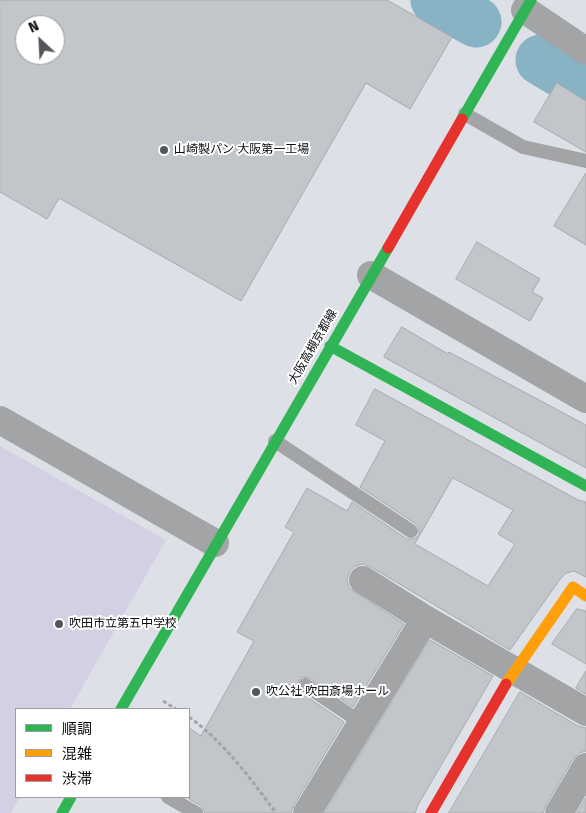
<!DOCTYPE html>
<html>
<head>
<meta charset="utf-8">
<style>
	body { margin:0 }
	#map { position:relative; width:586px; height:813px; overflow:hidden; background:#dde0e6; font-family:"Fira Sans","Noto Sans JP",sans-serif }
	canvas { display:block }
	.legend { position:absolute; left:15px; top:708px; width:175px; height:90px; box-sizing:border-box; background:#fff; border:1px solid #9d9d9f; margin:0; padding:6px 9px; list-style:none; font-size:15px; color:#090b0f }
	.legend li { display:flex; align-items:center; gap:10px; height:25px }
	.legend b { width:25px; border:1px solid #9d9d9f }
	.north { position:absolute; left:15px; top:15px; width:50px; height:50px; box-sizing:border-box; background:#fff; border:1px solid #9d9d9f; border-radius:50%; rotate:335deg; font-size:14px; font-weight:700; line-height:20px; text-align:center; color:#090b0f }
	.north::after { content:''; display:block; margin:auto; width:18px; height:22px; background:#53565a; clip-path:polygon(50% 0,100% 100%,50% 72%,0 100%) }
</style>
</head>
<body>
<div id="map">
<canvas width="586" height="813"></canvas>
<ul class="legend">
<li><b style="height:6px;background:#30b455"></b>順調</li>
<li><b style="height:6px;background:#ff9f0a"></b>混雑</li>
<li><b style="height:6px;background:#e5322d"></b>渋滞</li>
</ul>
<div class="north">N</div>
</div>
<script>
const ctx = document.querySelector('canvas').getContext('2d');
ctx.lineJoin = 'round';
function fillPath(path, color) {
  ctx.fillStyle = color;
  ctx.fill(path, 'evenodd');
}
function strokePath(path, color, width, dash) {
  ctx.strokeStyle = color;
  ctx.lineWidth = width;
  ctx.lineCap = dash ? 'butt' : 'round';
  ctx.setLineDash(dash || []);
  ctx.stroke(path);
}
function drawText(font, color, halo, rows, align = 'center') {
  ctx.font = font + ' "Fira Sans","Noto Sans JP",sans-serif';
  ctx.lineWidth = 4;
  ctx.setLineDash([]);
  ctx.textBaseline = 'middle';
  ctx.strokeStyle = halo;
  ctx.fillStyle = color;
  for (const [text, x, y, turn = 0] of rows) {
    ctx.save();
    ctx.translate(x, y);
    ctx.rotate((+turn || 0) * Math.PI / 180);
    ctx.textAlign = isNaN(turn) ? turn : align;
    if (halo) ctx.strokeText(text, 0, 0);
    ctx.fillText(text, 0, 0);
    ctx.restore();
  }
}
fillPath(new Path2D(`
	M0 446 166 540 70 709H16V797H20L11 813H0Z`), '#d3d0e3');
strokePath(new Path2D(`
	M436 0 476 22
	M541 60 586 87`), '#88b3c5', 51);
const building = new Path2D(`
	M0 0H387L452 37 410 109 366 83 241 301 59 198 47 219 0 192ZM25 25H55V55H25Z
	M557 83 586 101V152L534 122Z
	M586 173V245L554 226Z
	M477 242 540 279 532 292 543 298 530 321 456 279Z
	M402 327 448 354 449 352 586 425V468L384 357Z
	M375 389 578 500 586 502V577L574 571 566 573 561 578 510 650 371 567 363 564 355 566 350 571 347 579 349 588 404 624 353 707 309 678 302 677 298 681 296 685 300 692 344 722 294 805 291 813H205L201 806 189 799V728L201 736 254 641 237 632 294 532 285 527 307 488 347 511 352 502 407 539H414L419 535V528L416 524 360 487 385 441 356 425ZM453 478 513 510 498 534 515 544 488 586 415 544Z
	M577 609 586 611V664L552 644Z
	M430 640 493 676 418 805 415 813H325Z
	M586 671V694L576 688Z
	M520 692 578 726 586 728V751L579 753 573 759 546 805 543 813H449Z
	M586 798V813H577Z`);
fillPath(building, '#c2c5c9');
strokePath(building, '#a7aaad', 1);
strokePath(new Path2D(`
	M163 701 176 709
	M189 717C224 742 251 779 276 813`), '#a3a4a7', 3, [4, 2.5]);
strokePath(new Path2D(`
	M465 114 523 147 586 161
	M275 441 411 531
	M305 685 362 723
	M168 797 196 813`), '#a3a4a6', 14);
strokePath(new Path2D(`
	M525 10 586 51
	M371 275 586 399
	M0 420 215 543
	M363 580 425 619 586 712
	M307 813 425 619
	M559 813 586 767`), '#a3a4a6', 28);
strokePath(new Path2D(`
	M462 119 531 0
	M330 346 586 486
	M121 709 388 248
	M62 813 71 797`), '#30b455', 11);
strokePath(new Path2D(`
	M506 684 573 587 586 596`), '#ff9f0a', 11);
strokePath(new Path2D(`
	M388 248 462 119
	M431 813 506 684`), '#e5322d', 11);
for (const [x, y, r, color] of [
	[164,150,5,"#53565a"],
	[59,624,5,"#53565a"],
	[256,692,5,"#53565a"]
]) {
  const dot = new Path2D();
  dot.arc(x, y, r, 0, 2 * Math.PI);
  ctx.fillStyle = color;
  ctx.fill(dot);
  strokePath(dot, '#fff', 2);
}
drawText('12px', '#090b0f', '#fff', [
	["山崎製パン 大阪第一工場",174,150],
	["吹田市立第五中学校",69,624],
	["吹公社 吹田斎場ホール",266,692]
], 'left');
drawText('12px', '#090b0f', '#fff', [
	["大阪高槻京都線",313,347,-60]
]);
</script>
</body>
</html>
